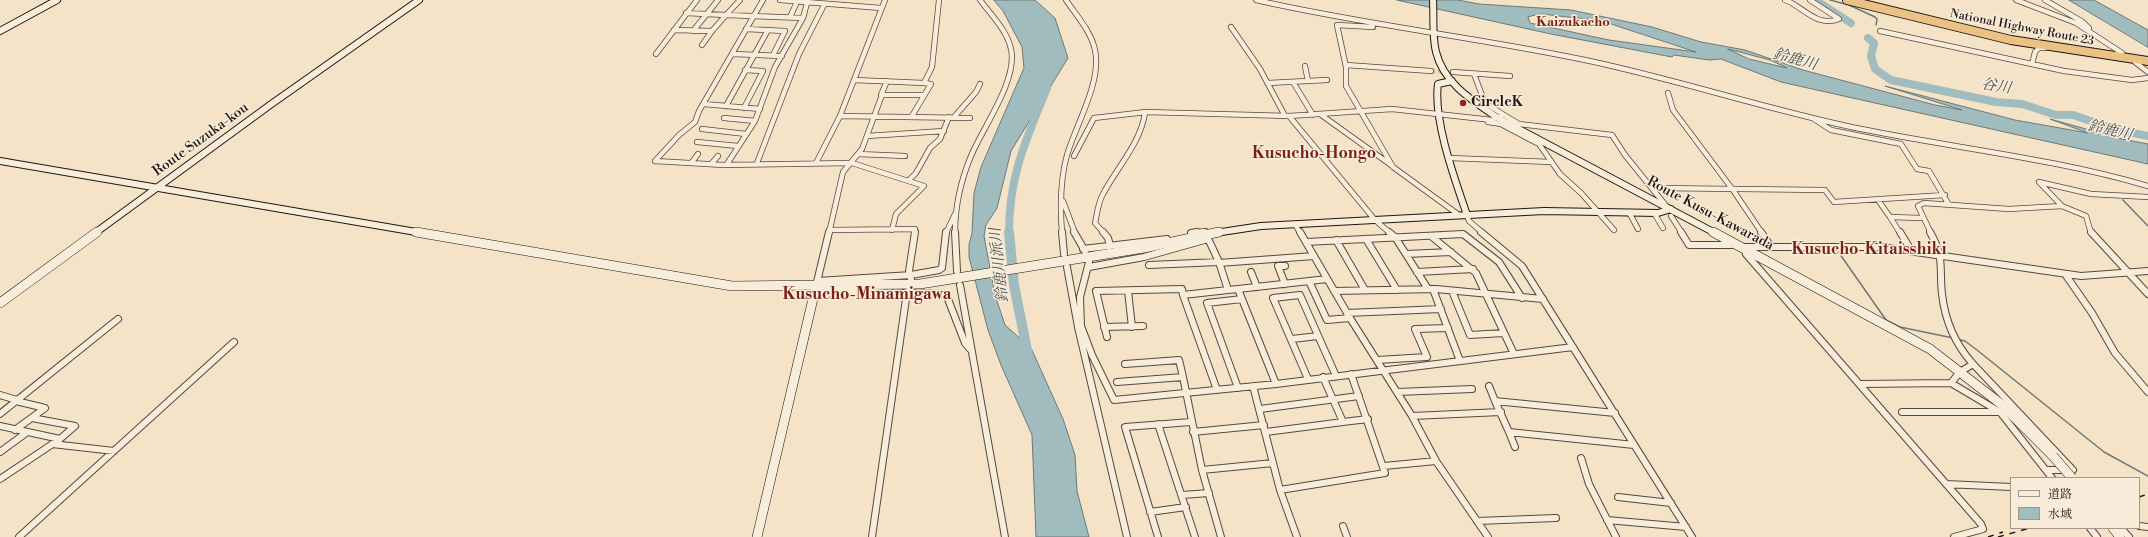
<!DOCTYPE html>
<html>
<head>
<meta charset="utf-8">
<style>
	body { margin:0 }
	#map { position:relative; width:2148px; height:537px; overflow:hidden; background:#f5e3c7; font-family:"Libre Bodoni","Noto Serif JP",serif }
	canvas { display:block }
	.legend { position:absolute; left:2010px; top:477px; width:130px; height:52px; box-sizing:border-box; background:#f8eddb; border:1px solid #a29789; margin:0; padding:5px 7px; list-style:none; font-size:12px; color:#21150f }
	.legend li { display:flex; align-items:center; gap:8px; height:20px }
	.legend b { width:20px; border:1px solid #a29789 }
</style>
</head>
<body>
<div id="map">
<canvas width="2148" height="537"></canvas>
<ul class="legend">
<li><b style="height:5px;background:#f8eddb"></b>道路</li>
<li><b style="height:11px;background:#a0bcbf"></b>水域</li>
</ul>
</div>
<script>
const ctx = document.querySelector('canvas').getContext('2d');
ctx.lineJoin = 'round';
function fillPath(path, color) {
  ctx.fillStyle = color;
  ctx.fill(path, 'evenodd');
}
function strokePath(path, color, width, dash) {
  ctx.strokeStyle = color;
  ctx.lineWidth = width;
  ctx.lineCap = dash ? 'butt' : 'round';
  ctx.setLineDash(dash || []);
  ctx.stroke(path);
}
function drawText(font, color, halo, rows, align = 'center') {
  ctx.font = font + ' "Libre Bodoni","Noto Serif JP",serif';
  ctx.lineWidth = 3;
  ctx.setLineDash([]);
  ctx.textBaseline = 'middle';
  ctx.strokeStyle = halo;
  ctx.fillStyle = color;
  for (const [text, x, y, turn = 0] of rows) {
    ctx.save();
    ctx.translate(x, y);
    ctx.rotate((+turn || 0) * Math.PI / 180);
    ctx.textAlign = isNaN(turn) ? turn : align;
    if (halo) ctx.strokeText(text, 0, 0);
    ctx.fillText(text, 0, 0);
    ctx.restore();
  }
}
const water = new Path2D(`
	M994 0H1035L1055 18 1068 58 1011 151 997 208 986 225 984 236 995 295 1005 325 1031 348 1063 419 1075 455 1077 491 1089 537H1036L1032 435 1001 365 988 330 969 257V245L972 233 974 193 981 167 1024 68 1022 47 1003 11Z
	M1397 0H1458L1479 4 1571 10 1652 27 1701 42 1745 50 1803 70 1935 105 1962 110 1885 86 2015 120 2088 133 2050 119 2122 139 2148 144V164L1781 82 1721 59 1709 60 1674 55 1672 57 1551 34ZM1542 14 1602 21 1696 52 1609 40 1530 23 1528 17ZM1728 49 1770 60 1787 68 1749 59Z
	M2069 0H2094L2148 30V47Z`);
fillPath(water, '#a0bcbf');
strokePath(water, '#6d7979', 1);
strokePath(new Path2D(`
	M1830 0 1849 5 1875 17 1877 19 1876 25
	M1874 40V43
	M2123 200 2148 226
	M1837 250 1886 320 1900 327 1953 338
	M1957 339 1965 341 1977 350 2104 452 2148 476`), '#6d7979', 1.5);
strokePath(new Path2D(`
	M1815 0 1851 23
	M1868 38 1874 43 1871 56 1875 69 1891 80 1996 102 2022 104 2056 115H2073L2114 129 2148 136
	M1009 233C1009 175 1026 140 1047 88`), '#a0bcbf', 8);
strokePath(new Path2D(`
	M1009 232 1014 285 1028 355`), '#a0bcbf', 10);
strokePath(new Path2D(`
	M1431 71 1453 72`), '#d5c4ab', 4.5, [4.5, 2.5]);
const streetFar1 = new Path2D(`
	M780 0 881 8
	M1256 0C1365 25 1476 37 1585 60 1676 79 1765 109 1856 128 1954 148 2052 158 2148 186
	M1785 0C1803 6 1816 28 1839 19L1810 0
	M2016 0 2076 23 2122 53
	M2045 0 2083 22 2089 28
	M686 13 726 15 740 0
	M790 17 797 2
	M803 18 807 3
	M1231 27 1260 69 1285 116
	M1373 27 1337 25 1346 67V86L1393 167 1459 215
	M746 29 785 31 773 55
	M674 30 712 31 726 15 803 18 775 67 755 121 727 164
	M693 31 718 0
	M1880 31 2064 71 2132 80 2148 78
	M702 45 712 31
	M656 54 697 0
	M733 54 782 56
	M2135 62 2148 72
	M2032 64 2035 52 2039 48H2045
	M1346 65 1431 71
	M1305 66 1308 81
	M1453 72 1510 76
	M854 80 924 83
	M887 81 881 95H924
	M1293 82 1313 115
	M1268 83 1327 80
	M1668 93 1673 110 1733 190 1762 233
	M704 104 760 109
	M726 106 768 30
	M744 108 763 71 745 70
	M1320 114 1391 165
	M1504 115 1519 124 1612 135 1625 155 1667 207
	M840 116 970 118
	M912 116 931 84 924 83 932 67 939 0
	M1289 116 1375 220 1390 233
	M954 117 976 92 980 84
	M724 118 755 121
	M1814 119 1831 130 1901 144 1917 169 1929 171 1949 205
	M1488 122 1501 124 1535 142
	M702 129 746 134
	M867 136 944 131
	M1538 139 1535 142 1539 144 1560 174 1581 193 1614 230
	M697 142 738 146
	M858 154 905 156
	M1074 156 1094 118 1146 112 1289 116 1392 109 1492 120 1504 115 1485 103 1474 74
	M1450 158 1551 162
	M655 161 724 165 852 163 924 186 896 214 892 230
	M655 161 679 135 695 122 699 111 763 0
	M692 162 698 154
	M712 163 718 156
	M757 163 799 54 824 5
	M816 163 840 116 885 0
	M909 180 916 173 930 148 940 139 949 117
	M1653 188 1825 190 1834 202 1945 195
	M1878 200 1890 217
	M1063 201 1075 233
	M1629 212 1638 229
	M1654 213 1663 228
	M1467 215 1469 221 1483 233
	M1671 216 1682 233
	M1295 224 1300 233
	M829 230 915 229 914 233
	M829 233 843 172 862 149 882 95
	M946 233 955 214
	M955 233C955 206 961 180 971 156 983 127 1018 80 1011 49 1007 30 991 15 980 0
	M1062 233C1060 207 1060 180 1067 155 1076 124 1102 82 1095 50 1091 31 1076 15 1066 0
	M1104 233 1095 223C1097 214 1098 204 1102 196 1116 168 1140 145 1145 113
	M1191 233 1204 231 1205 233
	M1900 233 1890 217 1921 218
	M1931 233 1918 206 1924 203 2009 209 2062 206
	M2091 233 2086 216 2062 206 2039 182 2091 194 2148 197`);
const street = new Path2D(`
	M955 232 957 271
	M1062 232 1064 254
	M1074 232 1085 251
	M1103 232 1108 238 1110 246
	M1205 232 1219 262 1228 290 1238 289 1276 384
	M1300 232 1350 318 1412 416 1436 461 1488 537
	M1389 232 1395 237 1428 289
	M1481 232 1522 266 1692 537
	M1681 232 1689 245H1731
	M1761 232 1771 247
	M1900 232 1911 250
	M1930 232C1945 258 1939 267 1942 294 1945 321 1955 344 1973 364L2073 470H2046
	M2091 232 2148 294
	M1191 233 1197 232
	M1431 236 1476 273 1514 354
	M1366 239 1397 290
	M1336 240 1365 290
	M1306 242 1463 234 1499 262 1522 298
	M1743 247H1881L2081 276 2148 271
	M1083 249 1167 239
	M1406 254 1451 252
	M1746 254 1981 524 1983 529 1954 537
	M1219 263 1314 256
	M1149 265 1219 262
	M1285 266H1278L1285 284
	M1067 267 1078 327 1127 537
	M1089 267 1144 257 1208 239
	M1251 272 1257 287
	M1417 272 1473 269
	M2065 274 2092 313 2115 353 2148 392
	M911 279 909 271 915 232
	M818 281 911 275 939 270 942 268 946 232
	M1309 281 1327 320 1350 318
	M960 285 1005 537
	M816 286 829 232
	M1238 289 1327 279
	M1433 289 1460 361
	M815 291 946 294 965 343 970 349
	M1128 291 1132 327
	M1334 291 1436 289 1543 299
	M1452 291 1470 335 1504 333
	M1183 295 1217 390
	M1347 313 1441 309
	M1081 326 1080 297 1089 262
	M1078 327 1081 326 1092 355 1114 400 1276 384 1573 347
	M1104 327 1143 326
	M1107 337 1096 291 1182 289 1183 295 1228 290
	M1292 339 1318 336
	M1377 360 1427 357 1415 329 1448 328
	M1125 364 1179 360 1183 377
	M1308 379 1273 298 1300 295 1336 376
	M1117 382 1183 377 1202 470 1273 463
	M1951 383 1960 372 1973 364
	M1860 384 1951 383 2000 412 2052 478
	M1253 386 1280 490 1297 537
	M1489 386 1495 401
	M1238 388 1207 303 1242 299
	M1397 392 1472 389
	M0 395 17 400
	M1260 409 1359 396
	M1902 412H1999
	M1615 413 1495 401 1509 432 1634 445
	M0 414 118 319
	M1412 416 1501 412
	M1343 422 1368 419
	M1158 424 1195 537
	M0 426 60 439
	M15 430 45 408 16 401
	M1193 432 1264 425
	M1266 432 1343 422 1323 377
	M1509 432 1515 447
	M52 444 114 451
	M0 452 26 433
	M1581 458 1589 484 1616 537
	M1384 466 1436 461
	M1202 470 1221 537
	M0 479 60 439 75 426 32 418
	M1946 484 2011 487
	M1280 490 1385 473 1351 374
	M1182 495 1209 493
	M1618 497 1671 503
	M1150 512 1186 507
	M1607 520 1686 527
	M1477 521 1556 518
	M1343 526 1347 537
	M2139 526 2148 527
	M2090 528 2097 537
	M2121 528 2129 537
	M19 537 234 342
	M872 537 906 299 910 288
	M1158 537 1125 427 1191 422`);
const secondaryFar1 = new Path2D(`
	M1433 0C1434 17 1432 36 1436 52 1444 84 1473 101 1498 118L1715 233
	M0 31 57 0
	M1452 81 1438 84C1433 120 1455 180 1467 215
	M0 161 422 233
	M95 233 270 105 419 0
	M1215 233 1261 226 1544 211 1658 213 1671 209`);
const secondary = new Path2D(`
	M416 232 732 286 920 284 1144 248 1219 232
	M1713 232 1930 349 2001 404 2053 456
	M0 303 97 232
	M2113 528 2120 537
	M757 537 816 286`);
const highway = new Path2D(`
	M1847 0 2011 40 2148 61`);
strokePath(streetFar1, '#56483d', 6);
strokePath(street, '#56483d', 8);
strokePath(secondaryFar1, '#21150f', 8);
strokePath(secondary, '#21150f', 10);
strokePath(highway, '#21150f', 10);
strokePath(streetFar1, '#f8eddb', 4.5);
strokePath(street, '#f8eddb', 6);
strokePath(secondaryFar1, '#f8eddb', 6);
strokePath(secondary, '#f8eddb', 9);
strokePath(highway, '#eac284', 8);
strokePath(new Path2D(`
	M2139 497 2148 494
	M1988 537 2003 532
	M1998 537 2030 528`), '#21150f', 1.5, [6, 6]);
const secondaryBridge = new Path2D(`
	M2053 456 2072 478`);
strokePath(secondaryBridge, '#21150f', 10, []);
strokePath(secondaryBridge, '#f8eddb', 9);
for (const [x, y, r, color] of [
	[1463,103,4,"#8f2418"]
]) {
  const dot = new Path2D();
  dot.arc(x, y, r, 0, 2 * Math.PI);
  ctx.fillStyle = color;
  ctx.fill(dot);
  strokePath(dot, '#f8eddb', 1.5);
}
drawText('12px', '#21150f', '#f8eddb', [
	["National Highway Route 23",2022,28,11]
]);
drawText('bold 13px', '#7a1f14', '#f8eddb', [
	["Kaizukacho",1573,23]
]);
drawText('bold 14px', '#21150f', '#f8eddb', [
	["CircleK",1471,103]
], 'left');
drawText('14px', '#21150f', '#f8eddb', [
	["Route Suzuka-kou",201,140,-36],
	["Route Kusu-Kawarada",1710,214,28]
]);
drawText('italic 15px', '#4d4f4d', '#f8eddb', [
	["鈴鹿川",1795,60,15],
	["谷川",1996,87,9],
	["鈴鹿川",2110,131,13],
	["鈴鹿川派川",1000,265,-96]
]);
drawText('bold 16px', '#7a1f14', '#f8eddb', [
	["Kusucho-Hongo",1314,154],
	["Kusucho-Kitaisshiki",1869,250],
	["Kusucho-Minamigawa",867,295]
]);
</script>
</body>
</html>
